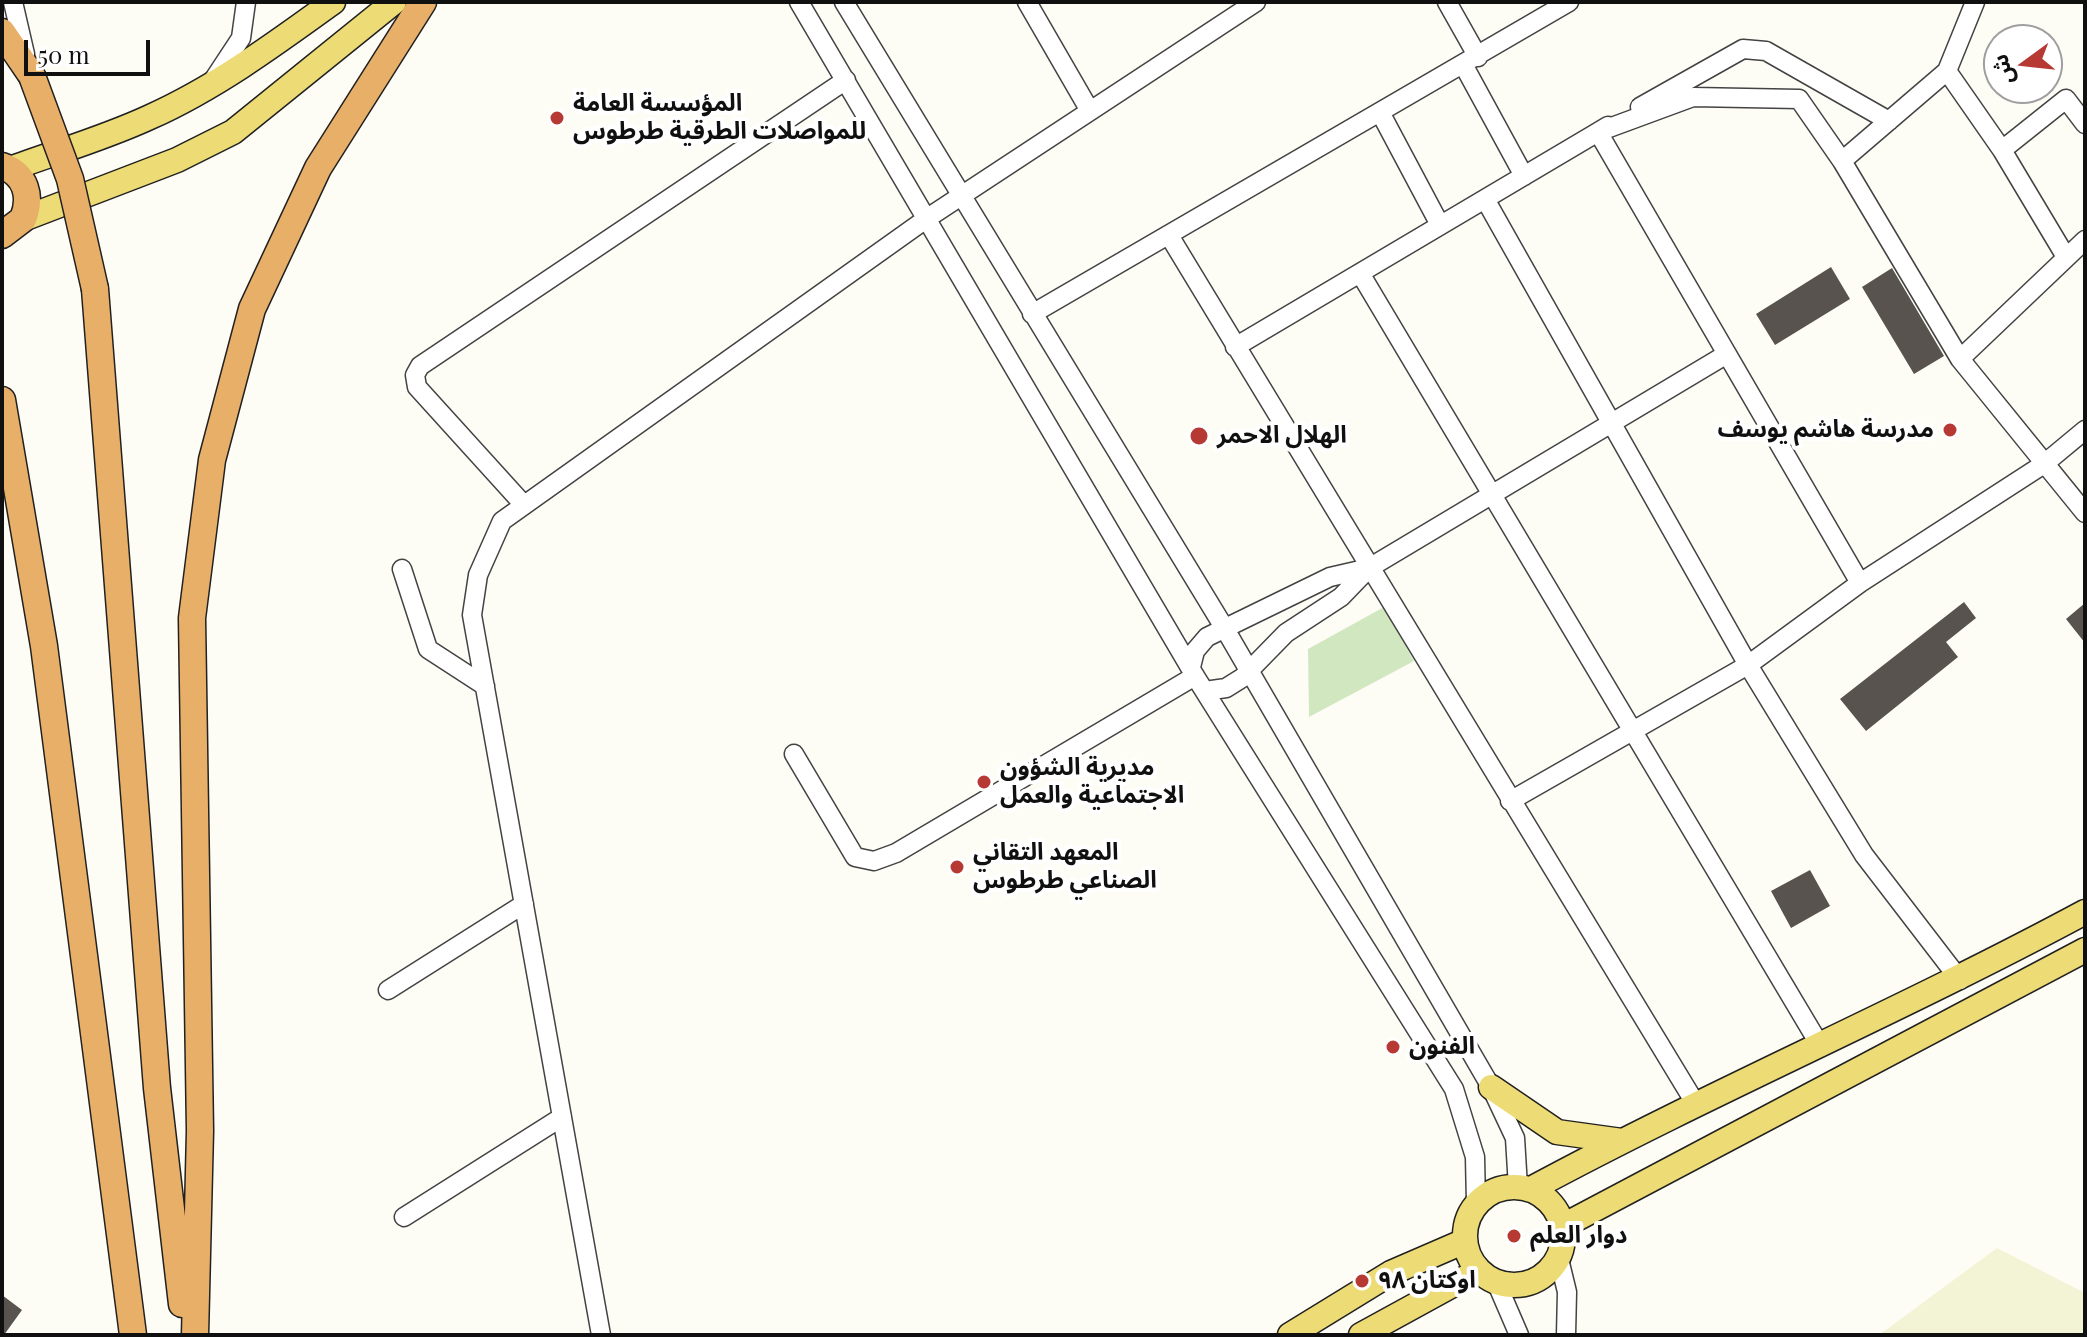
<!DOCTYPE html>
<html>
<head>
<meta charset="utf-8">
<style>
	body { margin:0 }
	#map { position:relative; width:2087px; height:1337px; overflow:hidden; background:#fefdf5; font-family:"Playfair Display","Noto Sans Arabic",serif }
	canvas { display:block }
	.frame { position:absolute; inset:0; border:4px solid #101010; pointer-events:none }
	.north { position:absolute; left:1983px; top:24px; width:80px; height:80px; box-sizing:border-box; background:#fff; border:2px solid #9f9f9f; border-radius:50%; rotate:255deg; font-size:22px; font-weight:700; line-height:32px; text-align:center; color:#101010 }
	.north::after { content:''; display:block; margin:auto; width:28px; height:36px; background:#b63933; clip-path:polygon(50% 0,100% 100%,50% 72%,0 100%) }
	.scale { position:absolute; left:24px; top:40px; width:126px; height:36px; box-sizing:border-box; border:4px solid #101010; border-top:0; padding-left:10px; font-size:24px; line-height:28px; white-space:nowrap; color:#101010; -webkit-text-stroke:6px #fff; paint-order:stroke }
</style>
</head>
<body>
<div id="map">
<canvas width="2087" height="1337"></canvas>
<div class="frame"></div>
<div class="north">ش</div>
<div class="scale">50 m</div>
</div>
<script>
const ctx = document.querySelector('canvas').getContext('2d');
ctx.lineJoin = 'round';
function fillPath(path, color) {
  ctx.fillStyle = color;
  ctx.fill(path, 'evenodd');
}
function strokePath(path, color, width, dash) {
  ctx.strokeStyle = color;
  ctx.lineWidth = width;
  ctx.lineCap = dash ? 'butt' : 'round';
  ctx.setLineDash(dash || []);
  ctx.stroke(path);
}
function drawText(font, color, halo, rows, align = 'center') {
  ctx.font = font + ' "Playfair Display","Noto Sans Arabic",serif';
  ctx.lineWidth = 8;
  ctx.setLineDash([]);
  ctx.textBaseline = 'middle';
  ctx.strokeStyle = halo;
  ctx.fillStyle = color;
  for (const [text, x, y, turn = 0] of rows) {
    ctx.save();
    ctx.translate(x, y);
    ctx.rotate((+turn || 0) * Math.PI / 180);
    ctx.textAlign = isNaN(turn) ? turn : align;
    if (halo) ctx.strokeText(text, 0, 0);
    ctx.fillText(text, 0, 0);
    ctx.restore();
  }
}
fillPath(new Path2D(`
	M1997 1248 2085 1293V1335H1879Z`), '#f3f3d6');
fillPath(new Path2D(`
	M1384 607 1414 661 1309 717 1308 649Z`), '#d1e7c0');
fillPath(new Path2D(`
	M1831 267 1850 299 1775 345 1756 314Z
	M1892 268 1944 356 1914 374 1862 287Z
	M1964 602 1976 618 1946 642 1958 657 1866 731 1840 699Z
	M2085 603V643L2066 619Z
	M1810 870 1830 906 1791 928 1771 891Z
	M2 1295 22 1310 4 1335H2Z`), '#58534e');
const minor = new Path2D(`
	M13 2 25 54
	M799 2 1195 676 1454 1089 1475 1157 1476 1204
	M844 2 1225 629 1491 1087 1515 1138 1518 1187
	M1027 2 1090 111
	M1447 2 1478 57
	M1464 66 1524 176
	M1947 71 1975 2
	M212 82 241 38 246 2
	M1640 107 1743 49 1766 51 1889 121
	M1381 114 1440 225
	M1608 126 1598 132 1860 583
	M2002 150 2066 99 2085 124
	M1842 161 1947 71 2002 150 2066 257
	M1485 199 1748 665 1864 855 1960 980
	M1170 237 1697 1106
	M1360 273 1821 1047
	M1032 314 1569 2
	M1235 347 1598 132 1693 97 1799 99 1842 161 1960 359 2085 513
	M1960 359 2085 240
	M524 505 417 387 415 375 420 366 846 80
	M402 569 428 649 485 686
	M1191 667 1195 651 1207 637 1330 577 1369 568 1727 354
	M1205 691 1226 688 1242 678 1286 633 1341 597 1369 568
	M794 754 855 857 874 861 896 853 1195 676
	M1510 801 1748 665 1860 583 2044 464 2085 430
	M388 990 524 904
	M404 1217 562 1117
	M1559 1259 1567 1292 1566 1335
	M1497 1284 1519 1335
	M601 1335 472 615 478 575 502 521 926 219 1256 2`);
const major = new Path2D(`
	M10 169C56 152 105 138 150 117 215 88 275 44 333 2
	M23 219 177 160 233 132 394 2
	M1491 1087 1557 1132 1622 1141
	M1465 1236a49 49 0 1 1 98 0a49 49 0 1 1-98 0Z
	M1531 1189C1713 1091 1903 1010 2085 912
	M1563 1226 2085 950
	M1290 1335 1391 1273 1465 1241
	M1361 1335 1478 1271`);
const highway = new Path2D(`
	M2 32 32 76
	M2 166C26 174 32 197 23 219L2 235
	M95 289 157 1088 182 1304
	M2 400 44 646 133 1335
	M195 1335 200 1131 192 618 212 460 252 309 318 168 423 2`);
strokePath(minor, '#434343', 21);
strokePath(major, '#212121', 27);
strokePath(highway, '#212121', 29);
strokePath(minor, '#fff', 18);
strokePath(major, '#eddb76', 24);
strokePath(highway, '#e8af69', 26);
const highwayBridge = new Path2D(`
	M32 76 70 179 95 289`);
strokePath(highwayBridge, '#212121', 29, []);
strokePath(highwayBridge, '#e8af69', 26);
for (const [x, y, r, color] of [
	[557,118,8,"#b63933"],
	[1950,430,8,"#b63933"],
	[1199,436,10,"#b63933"],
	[984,782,8,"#b63933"],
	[957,867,8,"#b63933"],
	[1393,1047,8,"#b63933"],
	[1514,1236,8,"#b63933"],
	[1362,1281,8,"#b63933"]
]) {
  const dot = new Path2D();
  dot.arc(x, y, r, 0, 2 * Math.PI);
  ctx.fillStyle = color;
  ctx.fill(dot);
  strokePath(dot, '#fff', 3);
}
drawText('bold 24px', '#101010', '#fff', [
	["المؤسسة العامة",573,104],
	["للمواصلات الطرقية طرطوس",573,132],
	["مدرسة هاشم يوسف",1934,430,"right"],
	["الهلال الاحمر",1217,436],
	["مديرية الشؤون",1000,768],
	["الاجتماعية والعمل",1000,796],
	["المعهد التقاني",973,853],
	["الصناعي طرطوس",973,881],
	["الفنون",1409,1047],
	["دوار العلم",1530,1236],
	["اوكتان ٩٨",1378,1281]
], 'left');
</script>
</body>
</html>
